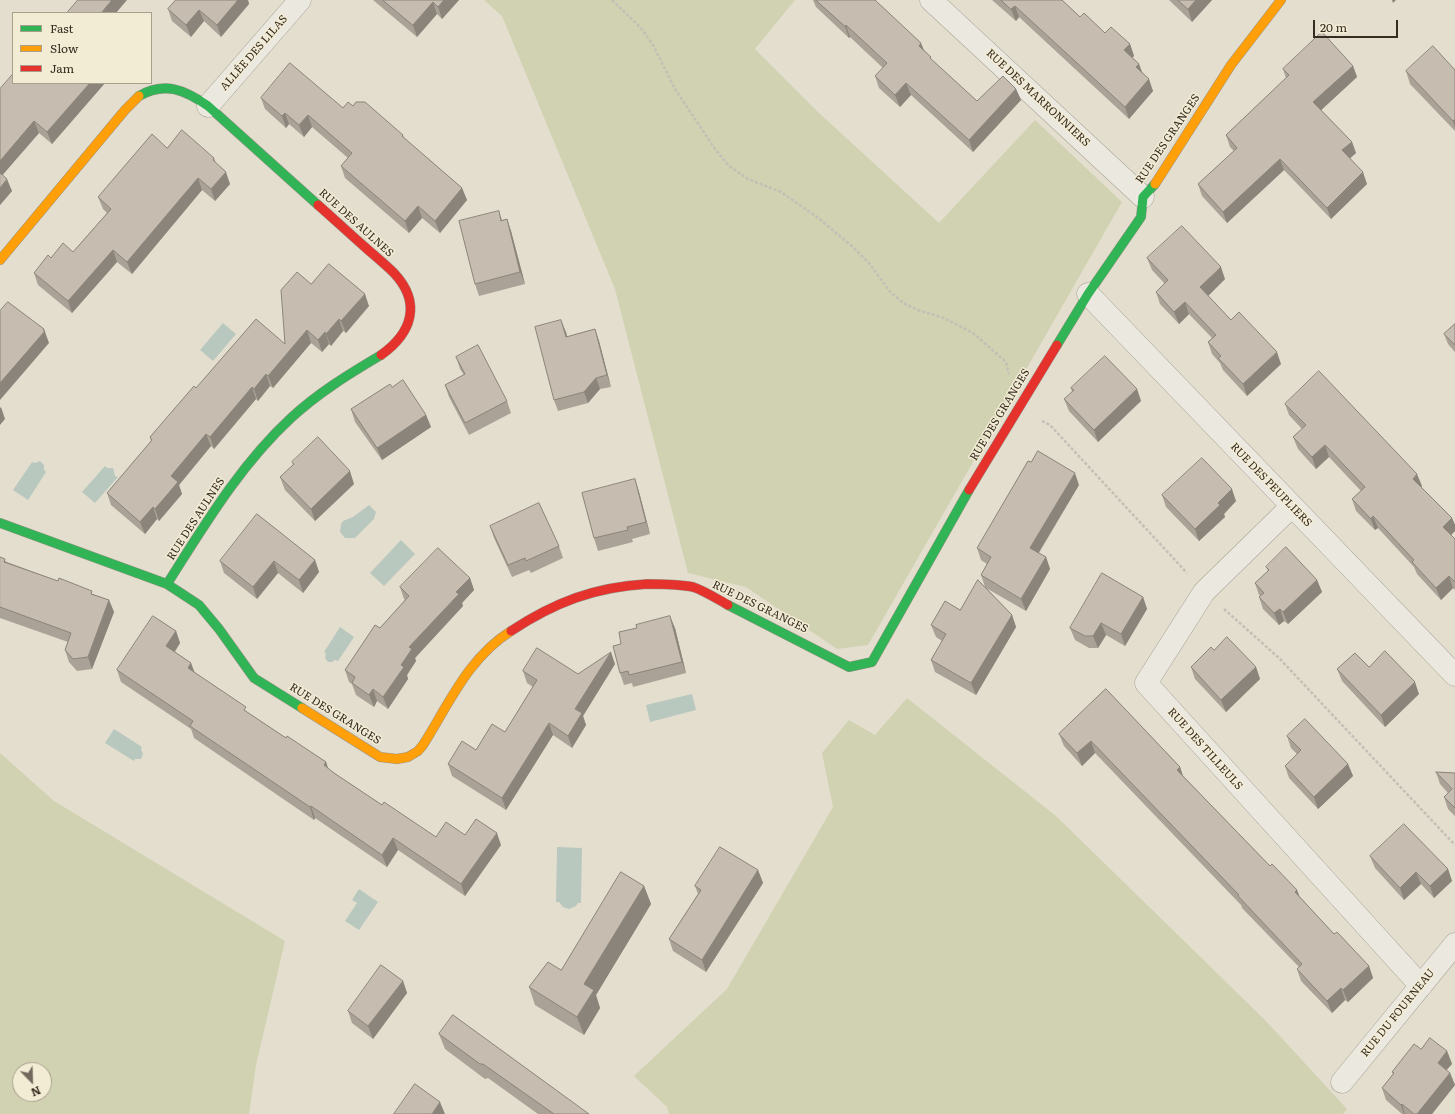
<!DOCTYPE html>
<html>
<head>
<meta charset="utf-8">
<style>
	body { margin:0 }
	#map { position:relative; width:1455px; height:1114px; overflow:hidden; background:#e3dece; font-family:Literata,serif }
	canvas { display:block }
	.legend { position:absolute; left:12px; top:12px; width:140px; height:72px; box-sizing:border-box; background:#f3ecd5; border:1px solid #a79f8d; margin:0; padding:5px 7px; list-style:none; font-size:12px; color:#362c20 }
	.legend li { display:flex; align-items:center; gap:8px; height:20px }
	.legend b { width:20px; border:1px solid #a79f8d }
	.north { position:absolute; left:12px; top:1062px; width:40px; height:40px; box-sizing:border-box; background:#f3ecd5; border:1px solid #a79f8d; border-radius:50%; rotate:157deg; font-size:11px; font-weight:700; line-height:16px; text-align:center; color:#362c20 }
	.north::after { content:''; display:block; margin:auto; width:14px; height:18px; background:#736a5d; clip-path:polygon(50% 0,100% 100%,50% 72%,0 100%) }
	.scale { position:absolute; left:1313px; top:20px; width:85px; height:18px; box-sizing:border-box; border:2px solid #362c20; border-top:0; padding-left:5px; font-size:12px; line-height:14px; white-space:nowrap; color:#362c20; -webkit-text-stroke:3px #f3ecd5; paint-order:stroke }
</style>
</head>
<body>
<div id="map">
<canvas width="1455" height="1114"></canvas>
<ul class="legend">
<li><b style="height:5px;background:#30b455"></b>Fast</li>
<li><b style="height:5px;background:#ff9f0a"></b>Slow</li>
<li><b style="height:5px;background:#e5322d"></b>Jam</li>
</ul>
<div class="north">N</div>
<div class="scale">20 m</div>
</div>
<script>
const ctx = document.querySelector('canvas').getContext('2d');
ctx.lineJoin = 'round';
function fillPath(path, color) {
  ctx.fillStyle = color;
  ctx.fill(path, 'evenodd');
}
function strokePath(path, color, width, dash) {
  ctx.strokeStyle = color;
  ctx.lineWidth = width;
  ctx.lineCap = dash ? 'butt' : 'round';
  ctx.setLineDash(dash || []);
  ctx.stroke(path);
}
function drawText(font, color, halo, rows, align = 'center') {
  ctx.font = font + ' Literata,serif';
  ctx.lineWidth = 3;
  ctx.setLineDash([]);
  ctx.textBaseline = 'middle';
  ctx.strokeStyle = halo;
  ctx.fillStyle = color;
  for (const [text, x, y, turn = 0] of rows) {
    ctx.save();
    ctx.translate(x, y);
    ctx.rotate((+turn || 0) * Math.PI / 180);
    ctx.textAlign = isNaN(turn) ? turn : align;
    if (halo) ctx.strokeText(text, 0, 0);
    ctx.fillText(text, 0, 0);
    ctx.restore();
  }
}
fillPath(new Path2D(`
	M484 0H795L755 49 819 113 939 223 1035 120 1122 202 868 645 837 649 746 587 688 573 615 289 502 16Z
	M907 698 1056 816 1266 1021 1347 1109 1343 1114H669L667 1107 634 1076 727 989 833 807 822 753 849 720 875 735Z
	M0 753 54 801 285 941 256 1065 249 1114H0ZM20 1070H44V1094H20Z`), '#d0d2b1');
fillPath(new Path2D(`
	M223 323 236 334 213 361 200 350Z
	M40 461 44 465V470L46 472 28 500 13 490 32 462 35 463Z
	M105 466 107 468H113L115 476 118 477 95 503 82 492Z
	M369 505 376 512 374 519 355 538H345L340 532 341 524 343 521 353 517Z
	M401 540 415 554 384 586 370 573Z
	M340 627 354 637 338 661 335 660 332 662H328L325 658 326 653 324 652Z
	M692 694 696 710 650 722 646 705Z
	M114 729 142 747 141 749 143 754 141 759H135L134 761 105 743Z
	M557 847 582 848 581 903H578L576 906 569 909 563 907 559 902H556Z
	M359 889 378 902 359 930 345 921 357 903 352 900Z`), '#b9c8bf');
const street = new Path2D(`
	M931 0 1143 197
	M208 106 300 0
	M1088 294 1455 675
	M1292 506 1204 592 1146 683 1421 986
	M1342 1082 1455 944`);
const fast = new Path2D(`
	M139 96C165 81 185 90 208 106L318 205
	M1057 345 1088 294 1141 217 1143 197 1155 184
	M0 523 167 584 199 605 219 629 254 678 302 708
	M167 584C204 526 240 465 291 418 318 393 349 374 381 355
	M728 605 849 667 872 662 969 490`);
const slow = new Path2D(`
	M1155 184 1231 65 1281 0
	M0 260 125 110 139 96
	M302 708 380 757 397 759 408 757 418 751 423 745C449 704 468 658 511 631`);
const jam = new Path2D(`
	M318 205C334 219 350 234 366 248 375 256 385 264 394 273 422 303 412 333 381 355
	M969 490 1057 345
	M511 631C555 602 595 587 647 584 662 584 678 584 693 587 705 591 717 599 728 605`);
strokePath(street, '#a8a397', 23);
strokePath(fast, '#989287', 10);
strokePath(slow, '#989287', 10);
strokePath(jam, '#989287', 10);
strokePath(new Path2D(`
	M612 0 641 28 653 45 675 89 715 149 729 166 748 179 781 192 817 217 853 247 869 263 891 293 905 304 918 310 944 318 973 333 1006 362 1009 374
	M1042 421 1050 425 1187 573
	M1224 609 1279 658 1455 845`), '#c4bfb6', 2.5, [3, 2]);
strokePath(street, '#ebe8df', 22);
strokePath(fast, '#30b455', 9);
strokePath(slow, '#ff9f0a', 9);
strokePath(jam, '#e5322d', 9);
fillPath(new Path2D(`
	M176 0H248L249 4 221 37 204 21 191 37 172 21 168 9Z
	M373 0H459L442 19 437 14 417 37Z
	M813 0H875L925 51 932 60 977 101 1016 89 1021 100 973 152 911 95 900 107 879 88 875 76 883 68 850 37 849 38 816 7Z
	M992 0H1062L1080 17 1105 33 1130 44 1134 56 1132 57 1139 64 1142 72 1153 91 1129 119 1019 17 1016 21Z
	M1169 0H1212L1192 22Z
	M1353 66 1357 77 1321 110 1352 142 1356 153 1350 158 1367 184 1331 219 1284 170 1227 223 1202 196 1198 184 1234 151 1230 147 1226 135 1286 78 1283 69Z
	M1455 70V131L1410 84 1406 71Z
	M13 83H105L52 144 39 133 2 175 12 191 0 205V89Z
	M261 98 343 108 353 106 403 135 404 138 462 188 467 200 440 233 422 218 409 233 345 178 341 166 348 158 312 127 304 137 289 124 286 128 265 109Z
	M167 148 214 158 216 163 230 184 215 201 202 190 132 274 117 262 72 313 38 285 34 273 73 252 107 213 103 209 98 197Z
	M499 211 502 220 507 219 511 231 525 284 479 296 475 284Z
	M1147 258 1225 279 1208 296 1231 320 1281 364 1247 396 1223 370 1220 363 1212 354 1208 342 1212 338 1189 314 1179 324 1160 304 1156 292 1165 284 1152 270Z
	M311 284 369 306 346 333 343 331 331 346 329 344 322 352 311 343 273 388 270 386 258 401 256 399 214 449 211 446 179 485 182 494 159 521 157 519 145 534 111 505 107 493 151 441 150 437 196 388 285 344Z
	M1455 324V352L1448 344 1444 334Z
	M595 329 599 341 611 387 600 389 588 403 558 411 554 400 566 332 567 337Z
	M456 357 507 401 511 413 469 435 449 397 445 385 464 375 460 369Z
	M392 387 426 415 431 427 382 460 355 422 351 409Z
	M1071 388 1137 389 1141 401 1098 442 1069 411 1064 399 1072 392Z
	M1285 404 1422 486 1421 487 1452 518 1455 525V531L1451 535 1455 539V590L1453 588 1441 600 1417 574 1414 567 1378 528 1375 530 1356 511 1352 499 1361 491 1329 457 1316 469 1298 449 1293 437 1302 429 1289 415Z
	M292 462 354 484 315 521 285 490 280 477 293 465Z
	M635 479 639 492 650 534 632 539 633 542 598 551 594 538Z
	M1079 485 1039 553 1046 557 1050 569 1026 611 986 588 1012 615 1016 627 976 695 935 672 931 660 942 641 936 637 931 625 960 610 985 587 981 575 987 564 981 560 977 548Z
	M1162 495 1236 501 1224 514 1225 517 1199 541 1166 507Z
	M490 526 559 546 563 558 531 573 529 570 512 577 494 538Z
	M0 557 7 562 109 600 114 612 92 669 77 671 69 662 65 650 68 642 0 618Z
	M315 560 319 572 303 593 278 573 257 599 224 573 220 561Z
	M1266 567 1317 580 1322 592 1288 624 1284 621 1279 625 1263 609 1259 597 1261 596 1259 595 1255 583 1268 571Z
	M470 578 474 590 462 603 463 606 415 658 416 661 407 675 408 679 388 709 377 701 374 707 356 695 352 684 349 682 345 670 380 628 405 600 404 599 400 587Z
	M1143 597 1147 609 1125 646 1106 635 1098 648H1089L1075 640 1070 628Z
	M637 628H675L686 673 633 687 632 683 624 685 620 673 621 644Z
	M176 631 180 643 175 652 191 663 195 673 247 712 286 738 326 762 328 768 334 773 382 805 436 837 465 835 501 845 465 896 398 850 387 867 315 818 314 820 194 738 191 729 121 682 117 670Z
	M1214 650 1256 667 1260 679 1226 712 1195 679 1191 667Z
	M615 664 583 716 586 725 572 748 553 735 506 810 452 776 448 764 476 750 505 732 533 687 527 683 523 671 578 674Z
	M1369 667 1419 694 1385 727 1342 681 1337 669Z
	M1106 689 1180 767 1183 776 1270 866 1297 890 1300 897 1334 934 1369 966 1373 978 1348 1002 1345 1000 1332 1013 1301 981 1297 969 1299 967 1242 908 1241 905 1095 753 1082 766 1064 746 1059 734Z
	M1287 736 1348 764 1353 776 1318 809 1289 778 1285 766 1297 754 1291 748Z
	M1436 772 1455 773V816L1448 809 1444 797 1448 793 1440 784Z
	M1370 856 1448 869 1452 881 1434 898 1421 884 1404 900 1375 868Z
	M758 870 763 883 706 972 673 951 669 939 698 894 695 886Z
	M644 886 651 904 596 995 600 1008 584 1035 535 1005 529 987 561 970Z
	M403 981 407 993 373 1039 352 1023 348 1011Z
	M439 1034 589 1114H538L488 1078 485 1079 445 1049Z
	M1421 1049 1447 1051 1452 1064 1446 1070 1450 1073 1455 1085 1432 1114H1402L1386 1100 1382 1088 1393 1074 1392 1072Z`), '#aaa296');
fillPath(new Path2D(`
	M112 0H127L116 13H101Z
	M238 0H248L249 4 221 37 217 25Z
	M444 0H459L442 19 438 7Z
	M1196 0H1212L1192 22 1188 9Z
	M1392 0H1396L1393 3Z
	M433 2 437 14 417 37 413 25Z
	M1015 6 1019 17 1016 21 1011 9Z
	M199 10 204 21 191 37 186 25Z
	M846 25 850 37 849 38 845 26Z
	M921 43 926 55 919 46Z
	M1130 44 1134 56 1128 62 1124 50Z
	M1139 64 1143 75 1136 67Z
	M1353 66 1357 77 1317 114 1313 102Z
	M1149 79 1153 91 1129 119 1125 107Z
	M90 83H105L52 144 47 132Z
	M906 83 911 95 900 107 895 95Z
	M1016 89 1021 100 973 152 969 140Z
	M285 113 289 124 286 128 282 116Z
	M308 115 312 127 304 137 299 125Z
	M1455 119V128L1453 121Z
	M34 121 39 133 0 178V161Z
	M1352 142 1356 153 1347 161 1342 150Z
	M1280 159 1284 170 1227 223 1223 212Z
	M226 172 230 184 215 201 211 189Z
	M1363 172 1367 184 1331 219 1327 208Z
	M198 178 202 190 132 274 127 262Z
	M7 179 12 191 0 205V188Z
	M462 188 467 200 440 233 435 221Z
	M418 206 422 218 409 233 405 221Z
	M507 219 511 231 525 284 520 272Z
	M113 250 117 262 72 313 68 301Z
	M1221 267 1225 279 1205 299 1200 287Z
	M365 294 369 306 346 333 341 321Z
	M1185 302 1189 314 1179 324 1174 312Z
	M339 319 343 331 331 346 326 334Z
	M561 320 566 332 570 348 566 337Z
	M44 329 49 343 0 400V383Z
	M595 329 599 341 611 387 607 375Z
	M307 330 311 343 273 388 268 376Z
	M325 332 329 344 322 352 318 340Z
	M1277 352 1281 364 1247 396 1243 384Z
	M266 374 270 386 258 401 254 389Z
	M596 378 600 389 588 403 584 392Z
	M252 387 256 399 214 449 210 437Z
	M1137 389 1141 401 1098 442 1094 430Z
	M1 407 5 419 0 425V408Z
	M426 415 431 427 382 460 377 448Z
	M206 434 211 446 179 485 182 494 159 521 155 509 171 476Z
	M1325 445 1329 457 1316 469 1312 457Z
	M350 471 354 484 315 521 311 509Z
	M1075 473 1079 485 1034 560 1030 548Z
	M1417 474 1422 486 1417 491 1413 479Z
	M635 479 639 492 650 534 646 522Z
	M1232 489 1236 501 1224 514 1225 517 1199 541 1195 529 1218 503Z
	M153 507 157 519 145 534 140 522Z
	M1373 516 1378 528 1375 530 1371 519Z
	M1452 518 1455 525V531L1447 539 1443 527Z
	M1046 557 1050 569 1026 611 1021 599Z
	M315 560 319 572 303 593 299 580Z
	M274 561 278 573 257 599 253 587Z
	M1449 576 1453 588 1441 600 1436 588Z
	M470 578 474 590 462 603 463 606 415 658 416 661 407 675 408 679 388 709 383 697 401 665 409 647 456 592Z
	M1317 580 1322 592 1288 624 1283 612Z
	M1143 597 1147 609 1125 646 1121 634Z
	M109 600 114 612 92 669 88 657Z
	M1280 609 1284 621 1279 625 1274 613Z
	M1012 615 1016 627 976 695 971 683Z
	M670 616 675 628 686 673 682 662Z
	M1101 623 1106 635 1098 648 1093 636Z
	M176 631 180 643 170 658 166 646Z
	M611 652 615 664 583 716 586 725 572 748 568 736 575 709Z
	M191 663 195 675 188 668Z
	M1256 667 1260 679 1226 712 1221 700Z
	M1415 682 1419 694 1385 727 1381 715Z
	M373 689 377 701 374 707 369 695Z
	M549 723 553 735 506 810 502 798Z
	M1091 741 1095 753 1082 766 1077 753Z
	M326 762 330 774 324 765Z
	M1348 764 1353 776 1318 809 1314 797Z
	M1180 767 1184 779 1177 770Z
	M311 806 315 818 314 820 310 807Z
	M497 833 501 845 465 896 461 884Z
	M393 838 398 850 387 867 382 855Z
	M1448 869 1452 881 1434 898 1430 886Z
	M758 870 763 883 706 972 702 960Z
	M1416 872 1421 884 1404 900 1400 888Z
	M644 886 651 904 596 995 600 1008 584 1035 577 1017 584 984Z
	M1297 890 1301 902 1295 892Z
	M1369 966 1373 978 1348 1002 1343 990Z
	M403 981 407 993 373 1039 368 1026Z
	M1341 988 1345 1000 1332 1013 1327 1001Z
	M1447 1051 1452 1064 1442 1075 1438 1063Z
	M1450 1073 1455 1085 1432 1114H1417Z
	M440 1102 445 1114H432Z
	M1402 1104 1405 1114H1404L1401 1105Z`), '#8b847a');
const building = new Path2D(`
	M78 0H112L101 13H67Z
	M176 0H238L217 25 199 10 186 25 168 9Z
	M383 0H444L438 7 433 2 413 25Z
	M816 0H875L921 43 919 46 931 57 930 58 977 101 1003 76 1016 89 969 140 906 83 895 95 875 76 887 63 846 25 845 26Z
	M1001 0H1062L1080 17 1084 13 1105 33 1111 27 1130 44 1124 50 1139 64 1136 67 1149 79 1125 107 1015 6 1011 9Z
	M1178 0H1196L1188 9Z
	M1322 32 1353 66 1313 102 1352 142 1342 150 1363 172 1327 208 1280 159 1223 212 1198 184 1237 148 1226 135 1289 75 1283 69Z
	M1433 46 1455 70V119L1453 121 1406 71Z
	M290 63 343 108 348 102 353 106 356 102H365L403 135 402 136 462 188 435 221 418 206 405 221 341 166 352 153 308 115 299 125 285 113 282 116 261 98Z
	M13 74V83H90L47 132 34 121 0 161V89Z
	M182 130 214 158 213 160 226 172 211 189 198 178 127 262 113 250 68 301 34 273 48 255 51 258 63 243 73 252 111 209 98 197 152 134 167 148Z
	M0 173 7 179 0 188Z
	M499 211 501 221 507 219 520 272 475 284 459 221Z
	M1182 226 1221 267 1200 287 1231 320 1239 312 1277 352 1243 384 1218 358 1221 356 1208 342 1216 335 1185 302 1174 312 1156 292 1168 280 1147 258Z
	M329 264 365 294 341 321 339 319 326 334 325 332 318 340 307 330 268 376 266 374 254 389 252 387 210 437 206 434 171 476 178 482 155 509 153 507 140 522 107 493 152 440 150 437 194 386 196 388 256 319 285 344 281 290 297 272 311 284Z
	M8 302 44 329 43 330 45 331 0 383V311Z
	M561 320 566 337 595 329 607 375 596 378 584 392 554 400 535 327Z
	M1455 324V345L1444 334Z
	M478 345 507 401 465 423 445 385 465 374 456 357Z
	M1105 356 1137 389 1094 430 1064 399 1074 390 1071 388Z
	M1319 371 1417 474 1413 479 1452 518 1443 527 1455 539V582L1449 576 1436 588 1412 562 1414 560 1373 516 1371 519 1352 499 1365 487 1325 445 1312 457 1293 437 1306 425 1285 404Z
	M403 380 426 415 377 448 351 409 390 384 392 387Z
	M318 437 350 471 311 509 280 477 294 464 292 462Z
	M1038 451 1075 473 1030 548 1046 557 1021 599 981 575 991 557 977 548 1028 461 1031 462Z
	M1202 458 1232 489 1218 503 1220 505 1195 529 1162 495Z
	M635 479 646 522 627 527 628 530 594 538 582 493Z
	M539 503 559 546 526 561 525 558 508 565 490 526Z
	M257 514 315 560 299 580 274 561 253 587 220 561Z
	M1286 547 1317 580 1283 612 1280 609 1274 613 1259 597 1264 593 1255 583 1269 570 1266 567Z
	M438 548 470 578 456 592 459 594 409 647 412 649 401 665 404 667 383 697 373 689 369 695 352 683 355 677 345 670 375 625 380 628 409 596 400 587Z
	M0 557 5 559 4 562 58 581 59 578 92 591 91 594 109 600 88 657 73 659 65 650 71 633 0 607Z
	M1102 573 1143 597 1121 634 1101 623 1093 636H1085L1070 628Z
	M978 580 1012 615 971 683 931 660 946 634 931 625 945 601 960 610Z
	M153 616 176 631 166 646 191 663 188 668 246 707 244 710 286 738 287 736 326 762 324 765 334 773 382 805 384 802 436 837 446 822 465 835 476 819 497 833 461 884 393 838 382 855 311 806 310 807 190 726 193 721 117 670Z
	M670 616 682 662 629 675 628 671 620 673 613 646 621 644 619 632 637 628 636 625Z
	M1227 637 1256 667 1221 700 1191 667 1211 647 1214 650Z
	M537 648 578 674 611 652 575 709 582 713 568 736 549 723 502 798 448 764 462 741 476 750 492 724 505 732 537 680 523 671Z
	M1385 651 1415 682 1381 715 1337 669 1355 653 1369 667Z
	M1106 689 1180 767 1177 770 1270 866 1272 864 1297 890 1295 892 1334 934 1337 932 1369 966 1343 990 1341 988 1327 1001 1297 969 1302 964 1238 896 1239 895 1091 741 1077 753 1059 734Z
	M1305 719 1348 764 1314 797 1285 766 1301 750 1287 736Z
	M1436 772 1455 773V808L1444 797 1452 789Z
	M1404 824 1448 869 1430 886 1416 872 1400 888 1370 856Z
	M720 847 758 870 702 960 669 939 701 890 695 886Z
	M621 872 644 886 584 984 594 990 577 1017 529 987 548 962 561 970Z
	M381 965 403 981 368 1026 348 1011Z
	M453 1015 589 1114H554L483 1064H480L439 1034Z
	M1430 1038 1447 1051 1438 1063 1450 1073 1417 1114H1414L1402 1104 1401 1105 1382 1088 1394 1073 1392 1072 1414 1044 1421 1049Z
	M415 1084 440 1102 432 1114H394Z`);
fillPath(building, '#c6bcaf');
strokePath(building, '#8b847a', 1);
drawText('11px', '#362c20', '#f3ecd5', [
	["ALLÉE DES LILAS",254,53,-49],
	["RUE DES MARRONNIERS",1038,98,43],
	["RUE DES GRANGES",1168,139,-56],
	["RUE DES AULNES",356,223,42],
	["RUE DES GRANGES",1000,415,-59],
	["RUE DES PEUPLIERS",1271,485,46],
	["RUE DES AULNES",196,519,-57],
	["RUE DES GRANGES",760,607,26],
	["RUE DES GRANGES",335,714,32],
	["RUE DES TILLEULS",1205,749,48],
	["RUE DU FOURNEAU",1398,1013,-51]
]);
</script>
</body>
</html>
